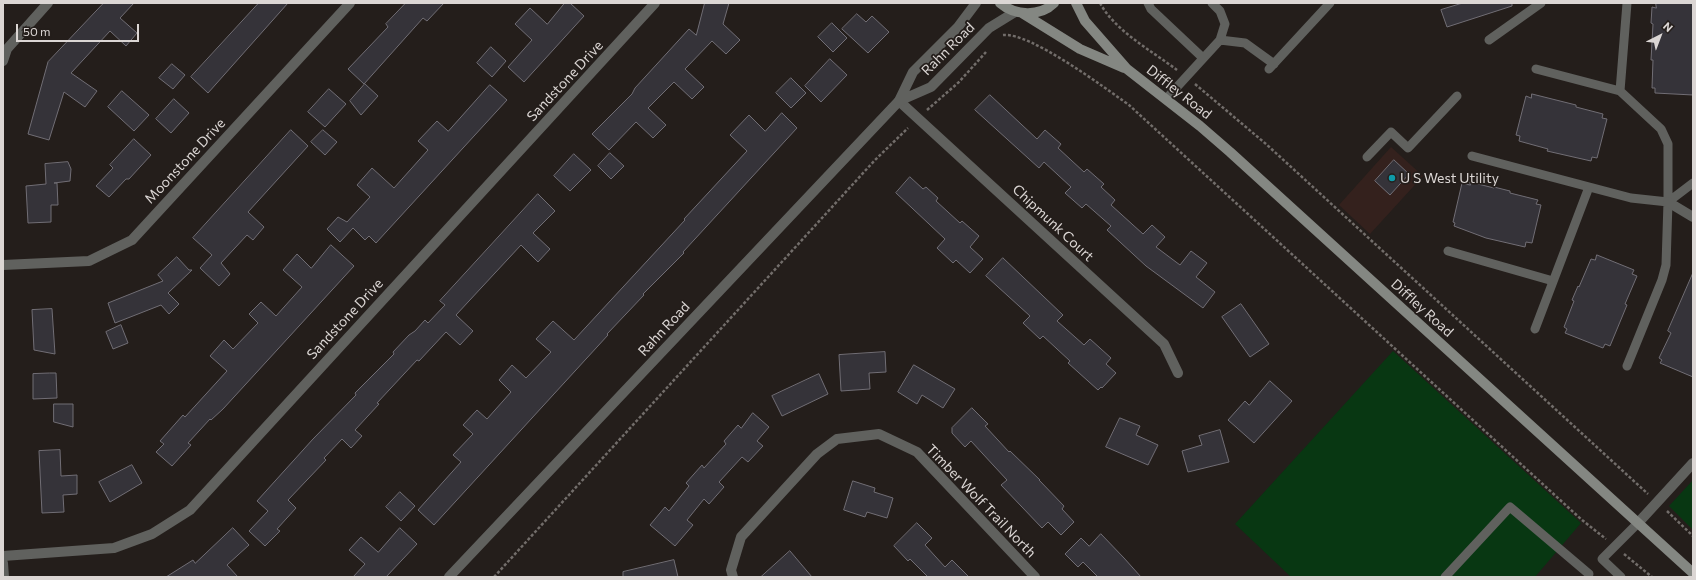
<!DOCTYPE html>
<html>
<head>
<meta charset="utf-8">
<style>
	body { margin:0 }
	#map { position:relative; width:1696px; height:580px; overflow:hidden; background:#241e1b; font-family:Commissioner,sans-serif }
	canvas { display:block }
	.frame { position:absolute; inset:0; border:4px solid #dbd6d4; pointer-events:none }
	.north { position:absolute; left:1640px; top:16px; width:40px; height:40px; -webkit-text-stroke:3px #241e1b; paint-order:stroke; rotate:42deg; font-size:11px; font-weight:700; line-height:16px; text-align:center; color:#dbd6d4 }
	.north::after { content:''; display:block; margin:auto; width:14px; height:18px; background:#dbd6d4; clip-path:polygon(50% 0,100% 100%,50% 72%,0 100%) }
	.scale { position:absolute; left:16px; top:24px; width:123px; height:18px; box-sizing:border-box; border:2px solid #dbd6d4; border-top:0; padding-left:5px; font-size:12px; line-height:14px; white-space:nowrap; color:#dbd6d4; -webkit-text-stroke:3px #241e1b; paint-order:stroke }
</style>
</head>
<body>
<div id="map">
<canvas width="1696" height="580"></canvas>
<div class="frame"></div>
<div class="north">N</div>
<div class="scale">50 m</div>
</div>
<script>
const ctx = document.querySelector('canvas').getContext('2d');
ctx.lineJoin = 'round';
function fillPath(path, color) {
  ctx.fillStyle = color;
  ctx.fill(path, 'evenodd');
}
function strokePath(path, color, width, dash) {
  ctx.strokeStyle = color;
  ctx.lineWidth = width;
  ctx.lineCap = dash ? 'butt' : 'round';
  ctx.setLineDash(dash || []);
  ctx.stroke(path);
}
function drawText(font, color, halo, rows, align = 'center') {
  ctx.font = font + ' Commissioner,sans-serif';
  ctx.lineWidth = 3.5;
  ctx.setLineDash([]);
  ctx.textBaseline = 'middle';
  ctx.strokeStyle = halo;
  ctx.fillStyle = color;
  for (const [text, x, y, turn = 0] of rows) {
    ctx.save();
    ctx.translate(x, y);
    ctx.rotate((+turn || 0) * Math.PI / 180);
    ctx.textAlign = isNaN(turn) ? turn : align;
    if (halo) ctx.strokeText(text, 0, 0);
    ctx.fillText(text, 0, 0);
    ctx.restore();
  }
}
fillPath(new Path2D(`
	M1391 147 1423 176 1370 234 1339 205Z`), '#34211d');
fillPath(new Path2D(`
	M1393 351 1581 523 1535 577H1291L1235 524Z
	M1693 480V530L1669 506Z`), '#083712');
const building = new Path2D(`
	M104 3H134L120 18 137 33 126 46 110 31 71 73 97 91 85 107 64 92 49 140 28 134 48 62Z
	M259 3H288L208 93 191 77Z
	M406 3H444L427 21 423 18 364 84 348 69 388 27 386 24Z
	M565 3H570L584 16 524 82 508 67 532 40 515 24 530 8 547 24Z
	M705 3H729L723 24 740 40 726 54 712 41 685 69 704 87 692 99 674 82 648 108 666 125 653 138 636 122 609 150 592 134 632 94 635 88 689 29 696 35Z
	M1463 3H1512V6L1447 27 1441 10Z
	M1656 3H1693V95L1655 93V88H1652L1653 60H1651L1653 24 1651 23 1652 7 1656 8Z
	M857 14 866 22 872 16 889 32 868 53 842 29Z
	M832 23 847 38 833 52 818 37Z
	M491 47 506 61 492 77 477 63Z
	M830 59 847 75 821 102 805 86Z
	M172 64 185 75 173 89 159 78Z
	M791 78 806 93 791 108 776 93Z
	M365 84 378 96 361 115 350 101Z
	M490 85 507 100 376 243 369 236 365 240 353 228 340 242 327 229 338 217 347 222 370 197 357 185 372 168 394 188 428 150 418 141 437 121 448 131Z
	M329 89 346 104 325 127 308 112Z
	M122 91 149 115 134 131 108 107Z
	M1532 94 1576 105V107L1603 114 1602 118 1607 119 1597 158 1592 157 1591 161 1547 151 1548 149 1519 141 1520 136 1516 135 1526 96 1531 98Z
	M990 95 1037 139 1045 130 1061 144 1058 148 1084 172 1087 169 1104 184 1101 187 1115 200 1111 205 1143 234 1152 225 1165 237 1156 247 1180 265 1191 251 1207 263 1196 277 1215 292 1203 308 1146 266 1107 230 1111 226 1086 204 1082 208 1065 193 1071 187 1044 162 1039 168 975 110Z
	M174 99 189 113 171 133 156 119Z
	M782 113 797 128 683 252 684 253 643 294 644 295 607 334 608 335 434 525 418 510 461 462 453 455 473 434 463 425 477 410 487 419 511 392 499 380 512 365 526 378 551 352 536 339 553 321 574 340 685 220 684 219 747 151 730 135 749 115 765 131Z
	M291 130 308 146 248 212 264 227 253 240 247 235 221 263 230 274 219 286 200 268 212 255 193 238Z
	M323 130 337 142 325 155 311 142Z
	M134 139 151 155 129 179H126L109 197 96 186 113 168 110 165Z
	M610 153 624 166 611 179 598 166Z
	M574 154 591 170 570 191 554 176Z
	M1394 160 1409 174 1390 195 1375 181Z
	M68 162 71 169 70 181 54 183H57L58 205H51V222L28 223 26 186 46 184 45 164Z
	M910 177 923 189 926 187 938 198 936 201 960 223 962 221 979 236 970 247 983 259 970 273 956 260 953 263 937 248 945 239 896 193Z
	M1470 182 1494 188V187L1510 191V193L1538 200 1536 204 1541 205 1532 243 1526 242 1525 247 1486 238 1454 226 1455 223 1453 222 1462 183 1470 185Z
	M538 194 555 211 533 233 550 249 538 262 521 245 456 315 473 331 460 345 446 332 419 361 417 360 377 403 379 404 355 430 362 436 351 448 342 439 324 458 326 460 288 500 296 508 277 529 280 531 265 546 249 531 268 511 257 501 313 439 356 395 355 393 394 354 393 352 409 335 415 331 425 320 428 323 445 305 440 301Z
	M331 245 354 266 223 409 211 420 210 419 188 443 191 445 172 466 156 452 164 444 160 441 183 415 185 417 227 371 210 356 224 340 233 349 258 323 249 314 261 302 276 316 302 287 283 270 297 254 311 268Z
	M1597 255 1634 270 1632 274 1637 276 1625 304 1627 305 1610 346 1605 344 1603 348 1565 333 1567 329 1564 327 1574 301 1572 300 1578 286 1579 287 1591 259 1595 260Z
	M177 257 189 270H192L168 293 179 304 169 314 161 305 115 323 108 303 163 281 158 275Z
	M1003 258 1063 315 1057 321 1084 345 1090 339 1111 358 1106 364 1116 373 1102 388 1101 387 1098 390 1068 363 1070 361 1043 336 1040 339 1023 323 1030 316 986 276Z
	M1693 273V377L1660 363 1662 360 1659 358 1671 333 1668 331Z
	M1241 304 1269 344 1250 357 1222 317Z
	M52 309 55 354 34 350 32 310Z
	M121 325 128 343 113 349 106 332Z
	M885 352 886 372 869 373 870 389 841 391 839 355Z
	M914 365 955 389 943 408 922 395 917 404 898 392Z
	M50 373H56L57 398 33 399V374Z
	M819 374 828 394 782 416 772 396Z
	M1270 381 1292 401 1254 443 1228 420 1245 401 1249 405Z
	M54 404H73V427L54 422Z
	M972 408 988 424 985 426 1009 452 1010 451 1040 480H1039L1064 506 1062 509 1074 522 1061 535 1048 522 1042 528 1001 485 1007 480 994 466 971 441 965 447 952 433V428Z
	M753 413 769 427 757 441 763 446 748 462 742 457 719 482 724 487 709 504 704 499 687 520 693 525 675 546 650 525 665 507 669 511 689 486 686 483 702 465 704 468 726 444 724 441 738 425 741 428Z
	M1120 418 1140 426 1136 435 1158 445 1148 465 1106 447Z
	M1220 430 1229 462 1188 472 1182 451 1202 445 1199 436Z
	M60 450 61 476 77 475V494L63 495 64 512 42 513 39 451Z
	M132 465 142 483 110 502 99 482Z
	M853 481 875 488 874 492 893 498 887 518 867 512 865 517 844 510Z
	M400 492 415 506 401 521 386 507Z
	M917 523 932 538 925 545 945 567 952 560 969 577H928L910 559 908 561 894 546Z
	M233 528 249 545 227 565 238 577H166L193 560 195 563Z
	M400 528 417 544 386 577H353L365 564 349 550 361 537 378 552Z
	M1101 534 1124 558 1141 577H1098L1083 562 1078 567 1065 554 1081 538 1089 546Z
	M790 551 812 577H761Z
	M674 560 678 577H623V572Z`);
fillPath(building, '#353339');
strokePath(building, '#716e75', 1);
strokePath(new Path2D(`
	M1100 3C1115 31 1152 51 1177 70
	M1003 35C1030 32 1105 88 1129 105L1582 520 1606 539
	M1195 84 1266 144 1648 494
	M927 110 959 82 986 52
	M1667 511 1693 536
	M1624 554 1652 577
	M494 577 875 160 908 128`), '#726d6a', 2.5, [3, 2]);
strokePath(new Path2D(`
	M1148 3 1151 9 1203 58
	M1220 40 1245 43 1274 64
	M1489 40 1541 3
	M1269 69 1330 3
	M1536 69 1620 91
	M1166 99 1220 40 1225 24 1220 11 1212 3
	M1472 156 1631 198 1668 202 1693 183
	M1367 157 1391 132 1408 148 1457 96
	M1448 251 1553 281
	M1535 329 1589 187
	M1627 366 1662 280 1666 265 1668 202V144L1661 129 1620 91 1627 3
	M1445 577 1510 507 1589 574
	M1621 577 1602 559 1638 523`), '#60615e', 9);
strokePath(new Path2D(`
	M3 61 7 49 48 3
	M899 101 1164 344 1178 373
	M1668 202 1693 217
	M3 265 89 261 132 240 350 3
	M1638 523 1693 463
	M3 556 114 548 152 534 190 510 655 3
	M3 563 4 577
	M733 577 731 570 741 537 817 454 837 439 879 434 917 452 1035 577`), '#60615e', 10);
strokePath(new Path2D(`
	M899 101 931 87 989 28 1015 12
	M449 577 899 101 913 72 958 27 976 3`), '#60615e', 10);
strokePath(new Path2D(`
	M1000 3C1015 16 1040 17 1054 3
	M1076 3 1085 21 1127 69 1200 126 1230 152 1693 573
	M1022 13 1080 49 1124 68`), '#848782', 10);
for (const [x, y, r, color] of [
	[1392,178,4,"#0f9aa8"]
]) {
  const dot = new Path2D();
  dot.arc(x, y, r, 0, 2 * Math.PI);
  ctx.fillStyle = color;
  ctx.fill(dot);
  strokePath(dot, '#241e1b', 1.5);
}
drawText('14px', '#dbd6d4', '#241e1b', [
	["Rahn Road",948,49,-45],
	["Sandstone Drive",565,81,-47],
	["Diffley Road",1179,92,38],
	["Moonstone Drive",185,161,-47],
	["Chipmunk Court",1053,223,43],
	["Diffley Road",1422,308,42],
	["Sandstone Drive",345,319,-47],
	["Rahn Road",664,329,-47],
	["Timber Wolf Trail North",981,501,46]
]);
drawText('14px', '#dbd6d4', '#241e1b', [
	["U S West Utility",1400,178]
], 'left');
</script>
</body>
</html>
